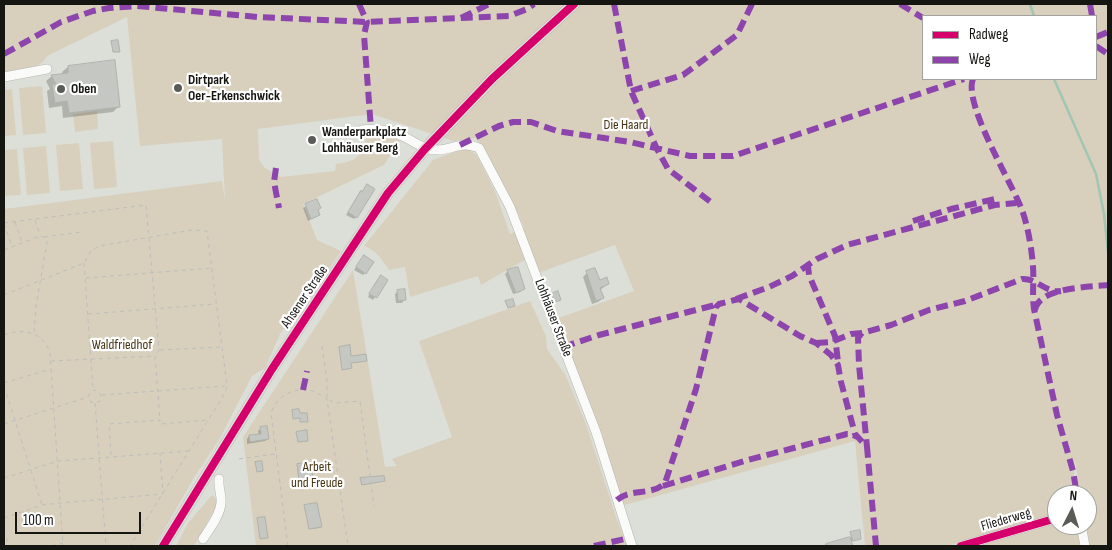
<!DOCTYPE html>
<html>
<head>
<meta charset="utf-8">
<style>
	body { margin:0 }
	#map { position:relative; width:1112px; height:550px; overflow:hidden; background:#dcdfd8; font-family:"Sofia Sans Condensed",sans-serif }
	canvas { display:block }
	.frame { position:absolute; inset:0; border:5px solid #151612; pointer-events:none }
	.legend { position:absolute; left:922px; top:15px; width:175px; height:65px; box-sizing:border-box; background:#fff; border:1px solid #a1a2a0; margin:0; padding:6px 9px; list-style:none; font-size:15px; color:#151612 }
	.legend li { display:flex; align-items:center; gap:10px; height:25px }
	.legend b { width:25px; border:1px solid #a1a2a0 }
	.north { position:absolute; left:1047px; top:485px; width:50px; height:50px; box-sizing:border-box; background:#fff; border:1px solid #a1a2a0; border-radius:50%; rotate:5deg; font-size:14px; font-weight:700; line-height:20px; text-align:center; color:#151612 }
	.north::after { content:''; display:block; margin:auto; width:18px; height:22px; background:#5b5c57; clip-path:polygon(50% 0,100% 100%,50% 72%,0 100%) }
	.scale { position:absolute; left:15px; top:512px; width:126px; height:22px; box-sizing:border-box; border:2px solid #151612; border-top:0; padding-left:6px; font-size:15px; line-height:18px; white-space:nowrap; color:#151612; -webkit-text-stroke:4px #fff; paint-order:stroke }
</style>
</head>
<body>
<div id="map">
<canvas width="1112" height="550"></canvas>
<div class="frame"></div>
<ul class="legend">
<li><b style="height:6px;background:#d6006c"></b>Radweg</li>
<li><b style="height:6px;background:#8e44ad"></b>Weg</li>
</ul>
<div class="north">N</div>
<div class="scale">100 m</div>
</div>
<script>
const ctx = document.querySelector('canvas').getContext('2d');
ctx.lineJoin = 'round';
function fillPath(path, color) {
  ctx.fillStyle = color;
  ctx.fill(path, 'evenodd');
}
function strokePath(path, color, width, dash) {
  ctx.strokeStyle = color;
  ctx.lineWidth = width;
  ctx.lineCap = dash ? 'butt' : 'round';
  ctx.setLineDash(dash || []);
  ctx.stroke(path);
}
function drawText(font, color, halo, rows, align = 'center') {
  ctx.font = font + ' "Sofia Sans Condensed",sans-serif';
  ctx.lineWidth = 4.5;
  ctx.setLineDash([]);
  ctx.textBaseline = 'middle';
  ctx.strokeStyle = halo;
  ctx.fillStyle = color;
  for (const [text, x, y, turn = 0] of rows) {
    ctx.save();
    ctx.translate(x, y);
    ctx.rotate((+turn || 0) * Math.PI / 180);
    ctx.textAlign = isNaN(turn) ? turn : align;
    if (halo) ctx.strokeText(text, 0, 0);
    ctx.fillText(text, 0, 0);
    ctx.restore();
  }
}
fillPath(new Path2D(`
	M4 4H1108V546H1089L1086 525H1087V495H1080L1075 459 1073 495H1057V516L947 546H865L855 441 621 506 556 319 634 291 615 245 538 273 530 257 481 285 478 276 410 297 405 267 389 270C383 261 376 250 364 246L433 160 465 148 476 154 486 173 496 194 510 234 524 227 516 209 476 138 453 141 372 114 258 129 259 160 265 168 281 177 335 171 336 164C364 161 363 149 369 126L400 141 384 165 303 204 317 240 341 251 312 294 280 334 265 368 252 376 219 440 195 476 155 546H4V209L222 181 225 200 222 139 140 146 127 17 47 56C39 71 19 70 4 73ZM923 16H1096V79H923Z
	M42 86 46 133 23 135 19 88Z
	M12 89 16 135 4 136V90Z
	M97 111 98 129 75 132 73 114Z
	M113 141 117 187 94 189 90 143Z
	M79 143 83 189 60 191 56 145Z
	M46 146 50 193 27 195 23 148Z
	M17 149 21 195 4 196V150Z
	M353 270 385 467 397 466 392 459 452 437 419 341 530 301 546 336 547 349 566 376 586 424 617 520 628 546H256L243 437Z
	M212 495 219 501 194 546H176L188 523Z
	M1057 521V525H1078L1081 546H974Z`), '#d8d0bd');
fillPath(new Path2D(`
	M68 67 119 106 113 112 63 118 62 106 49 108 47 91 50 89 46 81 52 76 63 75 62 72Z
	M359 194 356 217 354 219 346 215Z
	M316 201 319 215 308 221 303 208Z
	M361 260 365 273 363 275 354 270Z
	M508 271 523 289 520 292 513 294 505 274Z
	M587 273 599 282 608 284 600 290 603 298 598 302 592 304 583 277Z
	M378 279 386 280 373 300 368 297Z
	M398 291 404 300 402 303H396L395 294Z
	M261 428 268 439 265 441 247 444V439L249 436 259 435 258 431Z
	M297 465 310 469 312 487 300 489Z
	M361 479 383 481 361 485Z
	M305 506 320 527 319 528 309 529Z
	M851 533 859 539 850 542 851 546H820L851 538Z`), '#0003');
strokePath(new Path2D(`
	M1030 4 1034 16
	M1054 79 1096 174 1104 214 1108 252`), '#a1c6b3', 2.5);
const building = new Path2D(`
	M118 40 120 52H113L111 41Z
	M115 60 120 107 69 113 67 101 55 103 52 84H56L51 75 68 73V66Z
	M367 184 375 189 357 218 348 212 361 190 362 192Z
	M317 199 321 208 318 210 320 215 311 219 305 204Z
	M364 255 374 262 366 274 356 267Z
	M518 267 525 289 516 293 507 270Z
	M595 268 600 280 607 277 609 284 600 288 604 298 596 301 586 271Z
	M381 275 388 280 377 298 369 294Z
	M405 289 406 300 398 301 397 290Z
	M558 291 561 300 555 302 551 294Z
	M513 299 515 306 508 308 505 301Z
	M350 345 351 356 366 354 367 361 351 363 352 368 342 370 339 347Z
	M299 409 300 413H307L308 422H300V418L293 419 292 410Z
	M267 426 269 439 250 442 249 435 261 434 260 427Z
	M307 430 308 441 298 442 296 432Z
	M262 461 263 471 257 472 255 462Z
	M313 462 314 468 312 469 314 487 300 489 297 464Z
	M384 476 385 481 362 485 360 478Z
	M317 503 322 527 309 529 304 505Z
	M265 517 268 538 260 539 257 518Z
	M860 530 861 539 853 541 850 532Z
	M850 537 853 546H826V544Z`);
fillPath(building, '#c4c7c2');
strokePath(building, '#afb2ad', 1);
const minor = new Path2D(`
	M4 77 47 69
	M362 130C373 128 387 130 397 134 411 138 421 150 437 150 453 150 461 140 479 148L510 207 559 336 596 432 632 546
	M1081 525 1085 546
	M203 539C209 529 220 516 221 503 222 495 218 488 219 479
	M961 546 1057 518`);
const major = new Path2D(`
	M163 546 272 369 388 193 425 149 492 79 574 4`);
strokePath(minor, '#b4b6b1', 10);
strokePath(major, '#bbbcb8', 12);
strokePath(new Path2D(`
	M35 220 40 235
	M15 222 22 242
	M4 223 146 205 159 350 155 356 160 420
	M4 224 12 246
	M44 237 81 232
	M4 250 40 236 46 238 47 242 36 306 34 332
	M84 263 93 389
	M86 278 212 268
	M4 295 84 263 91 251 99 246 192 230 207 231 222 347 227 386 225 393 130 546
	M88 314 216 304
	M4 335C23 328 43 331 50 353L63 546
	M322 346 327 380V399L335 403 360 401 374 506
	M160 350 222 347
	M51 361 155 356
	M4 383 51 369
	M4 386 42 505
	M102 395 225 386
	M95 403 106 546
	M4 424 88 397 91 392 94 390 99 392 101 395 100 401 95 403 91 402 88 397
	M111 455 109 424 160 420V424L209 420
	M239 459 275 454
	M4 478 58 461 190 451
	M4 518 42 505 60 503 163 494 160 453
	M4 530 9 546
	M52 546 63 543
	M288 546 271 413C276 396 295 386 313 391 318 393 323 397 327 399L348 546`), '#bdbebb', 1, [4, 4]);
strokePath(minor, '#fafaf9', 9);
strokePath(major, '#e1e1d7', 11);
strokePath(new Path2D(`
	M359 4 367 22 364 35 371 129
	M614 4 631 91 657 149 668 169 712 203
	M900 4 923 18
	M1090 4 1092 16
	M461 18 489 4
	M1096 37 1108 32
	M1096 46 1108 54
	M4 54 61 22 93 11 109 8 137 6 258 17 367 22 509 16 527 9 534 4
	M973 79C963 104 1012 183 1022 210 1028 226 1032 251 1033 267 1034 281 1032 295 1034 309L1057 415 1073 471 1077 495
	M631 91 683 75 737 35 752 4
	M460 145 499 126 513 122H531L557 131 630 142 690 156H733L964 79
	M276 168 274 182 279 208
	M913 221 951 209 995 199
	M809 263 808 266 809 275 835 336 838 362
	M736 299 769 287 792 276 817 259 847 245 995 205 1016 203 1021 206
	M1035 310C1039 287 1090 287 1108 285
	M862 333 858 338 859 365 867 447
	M816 343 831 342 851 334 862 333 891 325 929 310 965 301 1022 279C1037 278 1045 293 1061 291
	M563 347 599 335 719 304
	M303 390 307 371
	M663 486 748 460 847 434H852L857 437
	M617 500C630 488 653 496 665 483L696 389 716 307 719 304 739 299 800 336 816 343 831 355 838 365 841 382 855 434 867 447 876 546
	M594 546 629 538`), '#8e44ad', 6, [12, 6]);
strokePath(new Path2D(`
	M163 546 272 369 388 193 425 149 492 79 574 4
	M961 546 1057 518`), '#d6006c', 8);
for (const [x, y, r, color] of [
	[178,88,5,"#5b5c57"],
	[61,89,5,"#5b5c57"],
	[312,140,5,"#5b5c57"]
]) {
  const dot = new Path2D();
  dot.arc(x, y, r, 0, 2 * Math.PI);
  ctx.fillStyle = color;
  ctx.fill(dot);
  strokePath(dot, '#fff', 2);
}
drawText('bold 14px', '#151612', '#fff', [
	["Dirtpark",188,80],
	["Oer-Erkenschwick",188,96],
	["Oben",71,89],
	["Wanderparkplatz",322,132],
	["Lohhäuser Berg",322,148]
], 'left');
drawText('14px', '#463411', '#fff', [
	["Die Haard",626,125],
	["Waldfriedhof",122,345],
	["Arbeit",317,467],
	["und Freude",317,483]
]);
drawText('14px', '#151612', '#fff', [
	["Ahsener Straße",305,297,-56],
	["Lohhäuser Straße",553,318,69],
	["Fliederweg",1006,520,-16]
]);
</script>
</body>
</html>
